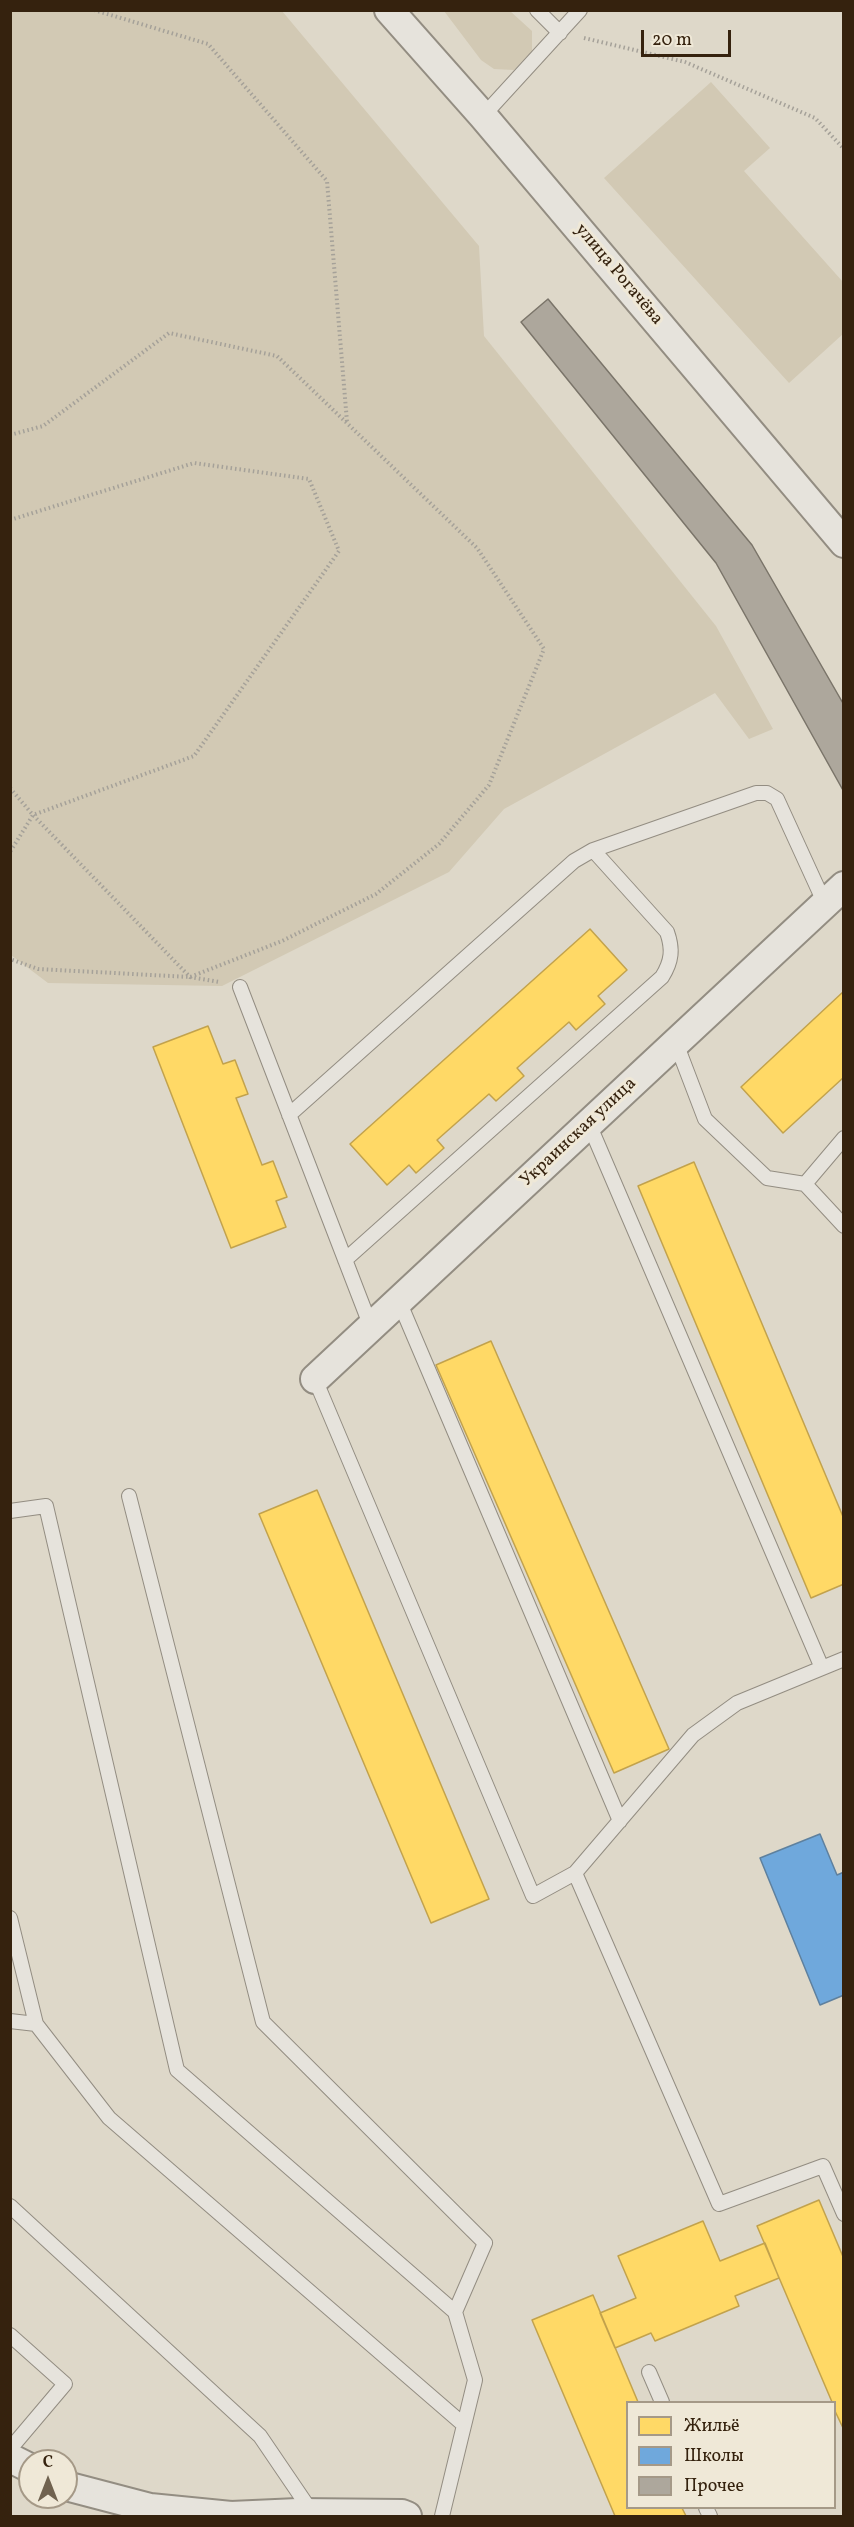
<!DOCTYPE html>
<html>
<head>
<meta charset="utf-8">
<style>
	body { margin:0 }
	#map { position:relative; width:854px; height:2527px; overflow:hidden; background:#ded8c9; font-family:Vollkorn,serif }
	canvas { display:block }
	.frame { position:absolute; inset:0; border:12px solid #35220e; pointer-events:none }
	.legend { position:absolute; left:626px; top:2401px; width:210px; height:108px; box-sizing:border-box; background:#efe8d7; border:2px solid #a59987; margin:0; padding:8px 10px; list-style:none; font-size:18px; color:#35220e }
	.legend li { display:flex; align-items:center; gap:12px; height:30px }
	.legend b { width:30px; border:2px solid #a59987 }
	.north { position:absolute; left:18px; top:2449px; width:60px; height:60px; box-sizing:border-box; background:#efe8d7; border:2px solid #a59987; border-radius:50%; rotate:0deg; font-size:16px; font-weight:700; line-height:24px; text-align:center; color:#35220e }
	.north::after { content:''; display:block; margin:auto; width:21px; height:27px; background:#70624f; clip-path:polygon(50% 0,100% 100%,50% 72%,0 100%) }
	.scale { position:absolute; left:641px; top:30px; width:90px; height:27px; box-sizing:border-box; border:3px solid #35220e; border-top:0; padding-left:8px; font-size:18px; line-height:21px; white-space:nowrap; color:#35220e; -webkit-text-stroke:4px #efe8d7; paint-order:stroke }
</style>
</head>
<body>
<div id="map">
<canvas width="854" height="2527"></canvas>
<div class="frame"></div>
<ul class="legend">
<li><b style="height:16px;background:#ffd966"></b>Жильё</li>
<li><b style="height:16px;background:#6fa8dc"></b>Школы</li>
<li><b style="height:16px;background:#ada79c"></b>Прочее</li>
</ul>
<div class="north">С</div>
<div class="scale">20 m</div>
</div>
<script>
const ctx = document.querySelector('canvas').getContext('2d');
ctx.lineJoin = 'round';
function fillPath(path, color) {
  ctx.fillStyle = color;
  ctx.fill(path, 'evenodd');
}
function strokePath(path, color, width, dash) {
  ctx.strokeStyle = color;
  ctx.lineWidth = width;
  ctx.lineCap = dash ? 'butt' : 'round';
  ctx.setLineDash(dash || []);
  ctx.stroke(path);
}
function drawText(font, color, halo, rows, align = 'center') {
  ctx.font = font + ' Vollkorn,serif';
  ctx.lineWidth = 6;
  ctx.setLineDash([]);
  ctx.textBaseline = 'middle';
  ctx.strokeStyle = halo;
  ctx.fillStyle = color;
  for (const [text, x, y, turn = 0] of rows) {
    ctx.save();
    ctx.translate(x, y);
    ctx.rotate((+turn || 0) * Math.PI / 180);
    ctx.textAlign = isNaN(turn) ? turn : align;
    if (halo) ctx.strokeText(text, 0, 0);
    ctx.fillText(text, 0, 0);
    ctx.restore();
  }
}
fillPath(new Path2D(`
	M11 10 282 11 479 246 484 336 716 626 773 729 749 739 715 693 504 809 449 872 222 986 48 983 11 955Z
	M444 11H510L532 31V51L514 70 494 69 481 60Z
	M711 82 770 148 744 171 843 282V334L789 383 604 178Z`), '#d2c9b4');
const homes = new Path2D(`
	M590 929 627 970 598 996 605 1004 576 1030 569 1022 517 1068 524 1076 496 1101 489 1094 437 1140 444 1148 416 1173 409 1165 387 1185 350 1144Z
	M844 991V1077L783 1133 741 1087Z
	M208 1026 223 1064 235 1060 248 1094 236 1098 262 1165 273 1161 287 1197 276 1201 286 1227 231 1248 153 1047Z
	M694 1162 844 1519V1584L811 1598 638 1186Z
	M491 1341 669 1749 614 1773 436 1365Z
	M317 1490 489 1899 431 1923 259 1514Z
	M819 2200 844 2259V2430L834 2409V2402H832L757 2226Z
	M703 2221 720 2261 765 2243 779 2278 735 2296 739 2306 655 2341 651 2333 615 2348 600 2313 636 2298 618 2256Z
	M593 2295 638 2402H628V2508H682L686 2516H615L532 2320Z`);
fillPath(homes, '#ffd966');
strokePath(homes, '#c2a24c', 1.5);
const schools = new Path2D(`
	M820 1834 837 1875 844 1872V1995L820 2005 760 1858Z`);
fillPath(schools, '#6fa8dc');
strokePath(schools, '#5e809e', 1.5);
const building = new Path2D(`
	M548 299 752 545 844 705V792L716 563 521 322Z`);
fillPath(building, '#ada79c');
strokePath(building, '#7a7469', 1.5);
const lane = new Path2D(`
	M537 10 560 33
	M483 116 580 10
	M240 987 371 1327
	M676 1043 705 1119 767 1178 805 1184 844 1138
	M289 1115 574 861 593 850 756 793H767L777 799 825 904
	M589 1124 822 1668
	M805 1184 844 1226
	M345 1260 662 977C672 961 673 949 667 932L593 850
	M399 1301 620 1821
	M315 1379 533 1896 575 1873 719 2204 823 2166 844 2214
	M129 1496 263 2022 485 2243 455 2312 475 2380 442 2516
	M10 1511 46 1506 177 2070 455 2312
	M575 1873 693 1735 737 1703 844 1659
	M10 1918 36 2024 109 2118 464 2425
	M10 2021 36 2024
	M10 2206 260 2436 313 2514
	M10 2335 65 2384 10 2449
	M649 2372 662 2402
	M706 2508 710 2516`);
const street = new Path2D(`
	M389 10 483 116 844 543
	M315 1379 844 886
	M10 2458 30 2468
	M66 2486 150 2508 231 2516 298 2513 402 2514 407 2516`);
strokePath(lane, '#938d82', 16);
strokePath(street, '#938d82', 32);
strokePath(new Path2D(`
	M94 10 208 44 327 181 347 422
	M584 38 685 62 815 118 844 149
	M10 435 43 426 169 333 277 356 477 548 544 649 489 785 439 844 376 894 282 941 190 977 38 969 10 959
	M10 520 194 463 309 479 339 551 194 756 33 815 10 852
	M10 788 33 815 190 977 219 982`), '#a5a199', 4, [1.5, 3]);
strokePath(lane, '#e6e3dc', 14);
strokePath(street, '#e6e3dc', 28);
drawText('18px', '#35220e', '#efe8d7', [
	["улица Рогачёва",618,275,50],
	["Украинская улица",579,1133,-43]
]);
</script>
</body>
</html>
